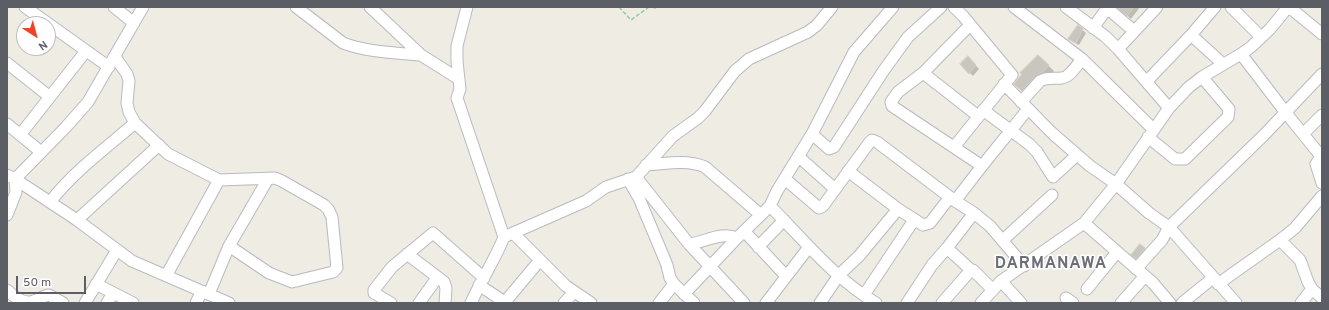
<!DOCTYPE html>
<html>
<head>
<meta charset="utf-8">
<style>
	body { margin:0 }
	#map { position:relative; width:1329px; height:310px; overflow:hidden; background:#eeece3; font-family:Overpass,sans-serif }
	canvas { display:block }
	.frame { position:absolute; inset:0; border:8px solid #5b5e64; pointer-events:none }
	.north { position:absolute; left:16px; top:16px; width:40px; height:40px; box-sizing:border-box; background:#fff; border:1px solid #bdbfc1; border-radius:50%; rotate:144deg; font-size:11px; font-weight:700; line-height:16px; text-align:center; color:#5b5e64 }
	.north::after { content:''; display:block; margin:auto; width:14px; height:18px; background:#f04227; clip-path:polygon(50% 0,100% 100%,50% 72%,0 100%) }
	.scale { position:absolute; left:16px; top:276px; width:70px; height:18px; box-sizing:border-box; border:2px solid #5b5e64; border-top:0; padding-left:5px; font-size:12px; line-height:14px; white-space:nowrap; color:#5b5e64; -webkit-text-stroke:3px #fff; paint-order:stroke }
</style>
</head>
<body>
<div id="map">
<canvas width="1329" height="310"></canvas>
<div class="frame"></div>
<div class="north">N</div>
<div class="scale">50 m</div>
</div>
<script>
const ctx = document.querySelector('canvas').getContext('2d');
ctx.lineJoin = 'round';
function fillPath(path, color) {
  ctx.fillStyle = color;
  ctx.fill(path, 'evenodd');
}
function strokePath(path, color, width, dash) {
  ctx.strokeStyle = color;
  ctx.lineWidth = width;
  ctx.lineCap = dash ? 'butt' : 'round';
  ctx.setLineDash(dash || []);
  ctx.stroke(path);
}
function drawText(font, color, halo, rows, align = 'center') {
  ctx.font = font + ' Overpass,sans-serif';
  ctx.lineWidth = 3;
  ctx.setLineDash([]);
  ctx.textBaseline = 'middle';
  ctx.strokeStyle = halo;
  ctx.fillStyle = color;
  for (const [text, x, y, turn = 0] of rows) {
    ctx.save();
    ctx.translate(x, y);
    ctx.rotate((+turn || 0) * Math.PI / 180);
    ctx.textAlign = isNaN(turn) ? turn : align;
    if (halo) ctx.strokeText(text, 0, 0);
    ctx.fillText(text, 0, 0);
    ctx.restore();
  }
}
fillPath(new Path2D(`
	M1118 7H1140L1131 19Z
	M1078 26 1086 33 1079 45 1073 42 1069 39Z
	M1038 56 1054 71 1049 77 1028 95 1021 89Z
	M968 57 979 69 973 76 970 73Z
	M1140 245 1148 252 1140 261 1136 258Z`), '#0003');
const building = new Path2D(`
	M1117 7H1134L1127 16Z
	M1078 25 1083 29 1076 43 1068 39Z
	M1038 55 1049 65 1043 72 1035 76 1022 91 1014 84 1022 74 1020 73Z
	M968 56 976 65 969 74 960 64Z
	M1140 244 1145 248 1136 259 1131 255Z`);
fillPath(building, '#c9c6c0');
strokePath(building, '#d3cfc1', 1);
const minor = new Path2D(`
	M25 7 109 67
	M114 7 134 23
	M296 7 343 43C366 52 396 53 421 55
	M370 7 421 55 459 79
	M467 7 457 46V61L460 89 457 98 504 237C495 260 481 280 471 303
	M954 7 963 16 1012 75 954 147
	M1014 7 1082 59 1153 129
	M1066 7 1106 37 1118 49 1169 108
	M1231 7 1261 37
	M1289 7 1322 34
	M1107 8 1134 31
	M970 25 923 73 898 92 891 102 892 106 982 166
	M1093 28 1108 7
	M1191 35 1223 64
	M1118 49 1157 7
	M1241 54 1286 113 1320 155
	M115 57 127 74 129 81 127 103 129 112 135 123 168 154 219 180 275 178 282 181 324 205 328 209 332 217 337 268 333 272 292 282 269 273 229 246
	M7 63 50 97
	M923 73 978 116
	M1147 81 1191 35 1215 7
	M1004 84 1052 133 1090 166 1116 184 1149 213 1169 227 1236 303
	M1021 102 1040 81C1047 77 1054 79 1062 78 1070 77 1077 65 1082 59
	M983 110 1029 144 1037 152 1053 177 1077 155
	M7 124 41 152
	M812 134 829 149 834 147 884 70 908 37 941 7
	M1303 134 1322 115
	M20 135 86 51
	M1148 137 1175 159H1185L1228 117 1229 109 1202 77
	M1322 154 1316 164 1322 183
	M799 157 835 189
	M646 165C666 164 686 159 705 167L761 215
	M848 171 898 209 923 225 930 223 950 197
	M7 175 15 179 77 220 132 261 229 303
	M636 177 689 244 744 303
	M628 179 639 198 667 265 670 278 674 284 694 303
	M785 179 819 208 823 206 869 143 872 140 877 142 955 201 974 213 990 226 1024 266
	M955 201 982 166 1028 109
	M50 202C74 171 106 148 135 123
	M770 206C804 240 834 278 876 303
	M7 215 16 192 15 179 66 127 88 102 143 7
	M77 220 159 145
	M1084 223 1153 283 1170 303
	M744 231 786 276
	M513 233 566 286 591 303
	M504 237 586 201 606 187 636 177 673 136 698 118 705 111 735 71 749 59 808 32 817 25 832 7
	M1003 240 1052 195
	M1280 240 1300 260 1308 282 1312 289 1322 298
	M689 244C706 242 721 231 737 238
	M758 247 784 220
	M947 248 971 270H973L993 290
	M407 254 444 282 446 288 445 303
	M1136 269 1162 240 1169 227 1264 135 1322 74
	M166 276 219 180
	M1001 281 1021 303
	M96 284 133 303
	M1218 284 1280 240 1295 228 1322 196
	M479 285 506 303
	M1087 289 1117 252
	M7 290C12 295 22 303 30 302 37 301 42 296 49 295L63 303
	M209 294 229 246 268 179
	M684 294 737 238 770 206 777 191 812 134 854 52 893 7
	M864 295 914 220
	M1066 298 1073 303
	M505 302 540 260
	M85 303 117 250
	M107 303 113 293
	M196 303 202 291
	M391 303 374 293V290L392 267 433 233 484 278
	M419 303 437 278
	M564 303 574 292
	M659 303 674 284
	M766 303 809 247
	M820 303 839 275 859 256 898 209
	M907 303 932 265 947 248 974 213
	M942 303 971 270
	M981 303 1001 281 1084 223 1116 184 1169 108 1189 87 1202 77 1241 54 1251 47 1270 29 1288 7
	M1121 303 1145 276
	M1182 303 1213 278
	M1301 303 1312 289`);
strokePath(minor, '#b8bac0', 13);
strokePath(new Path2D(`
	M619 7 631 20 649 7
	M653 7 655 8 656 7`), '#96c9a8', 1.5, [4, 2]);
strokePath(minor, '#fff', 11);
ctx.letterSpacing = '1px';
drawText('bold 16px', '#6c7076', '#fff', [
	["DARMANAWA",1051,265]
]);
ctx.letterSpacing = '0px';
</script>
</body>
</html>
